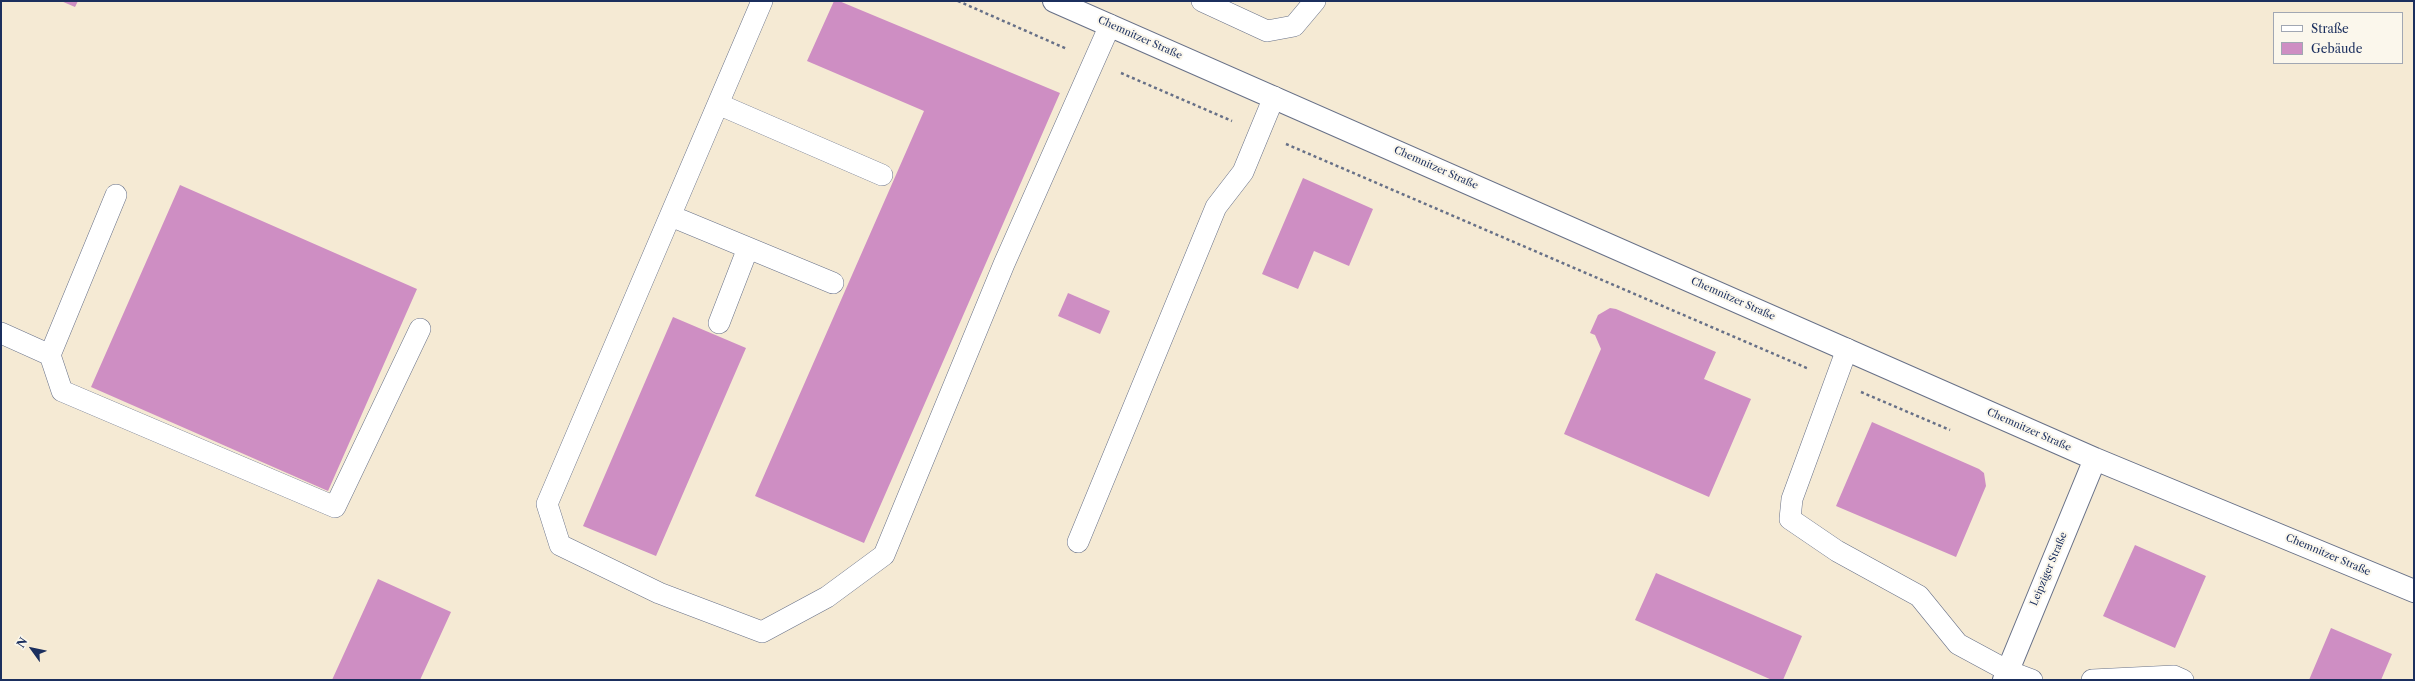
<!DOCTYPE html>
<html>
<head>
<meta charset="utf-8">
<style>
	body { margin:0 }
	#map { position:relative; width:2415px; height:681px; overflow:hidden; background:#f5ead4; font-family:"Libre Caslon Text",serif }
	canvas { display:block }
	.frame { position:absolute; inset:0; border:2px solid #1b2f5e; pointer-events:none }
	.legend { position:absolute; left:2273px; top:12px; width:130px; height:52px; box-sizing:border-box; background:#fbf7ec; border:1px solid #a1a7b3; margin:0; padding:5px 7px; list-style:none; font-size:12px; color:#1b2f5e }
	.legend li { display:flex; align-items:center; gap:8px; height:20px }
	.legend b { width:20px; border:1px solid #a1a7b3 }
	.north { position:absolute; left:12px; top:629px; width:40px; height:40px; -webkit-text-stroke:3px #fbf7ec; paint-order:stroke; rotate:303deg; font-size:11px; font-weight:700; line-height:16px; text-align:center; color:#1b2f5e }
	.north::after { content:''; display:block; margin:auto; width:14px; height:18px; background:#1b2f5e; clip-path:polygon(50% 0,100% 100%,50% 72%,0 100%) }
</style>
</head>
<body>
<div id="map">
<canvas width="2415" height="681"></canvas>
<div class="frame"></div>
<ul class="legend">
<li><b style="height:5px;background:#fff"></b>Straße</li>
<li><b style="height:11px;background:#ce8ec3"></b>Gebäude</li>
</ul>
<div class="north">N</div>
</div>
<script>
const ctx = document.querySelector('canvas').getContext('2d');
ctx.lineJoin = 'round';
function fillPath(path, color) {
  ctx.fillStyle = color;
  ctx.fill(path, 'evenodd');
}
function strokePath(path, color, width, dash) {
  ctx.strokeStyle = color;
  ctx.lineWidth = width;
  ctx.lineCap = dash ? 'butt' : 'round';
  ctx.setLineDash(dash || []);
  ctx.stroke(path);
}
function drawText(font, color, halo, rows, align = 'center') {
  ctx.font = font + ' "Libre Caslon Text",serif';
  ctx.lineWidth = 4;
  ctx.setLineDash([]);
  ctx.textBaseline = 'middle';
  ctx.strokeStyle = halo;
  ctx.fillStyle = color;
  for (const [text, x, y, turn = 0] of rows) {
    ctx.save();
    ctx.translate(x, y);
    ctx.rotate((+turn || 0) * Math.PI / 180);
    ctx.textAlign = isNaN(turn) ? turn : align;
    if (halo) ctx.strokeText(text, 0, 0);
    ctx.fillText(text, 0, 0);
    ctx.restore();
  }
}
fillPath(new Path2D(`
	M61 1H78L75 7Z
	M834 1H839L1060 93 864 543 755 496 924 111 807 61Z
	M1303 178 1373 209 1349 266 1314 251 1298 289 1262 274Z
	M180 185 417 289 328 491 91 387Z
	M1068 293 1110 311 1100 334 1058 316Z
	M1610 308 1616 309 1716 352 1704 379 1751 399 1709 497 1564 434 1601 349 1595 335 1590 333 1598 315Z
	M673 317 746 348 656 556 583 526Z
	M1872 422 1979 469 1984 473 1986 486 1956 557 1836 506Z
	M2135 545 2206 576 2175 648 2103 616Z
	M1656 573 1802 636 1783 680H1772L1635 620Z
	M378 579 451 612 420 680H332Z
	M2331 628 2392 654 2381 680H2309Z`), '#ce8ec3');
const service = new Path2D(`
	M762 1 547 504 560 545 659 593 762 632 827 597 884 555 1004 264 1110 25
	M1202 1 1267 31 1294 26 1315 1
	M718 104 882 175
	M671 216 833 283
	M719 323 748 248
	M1 333 50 355 116 195
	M1847 349 1792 499 1790 519 1837 551 1919 596 1958 644 2008 671 2032 680
	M50 355 62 391 335 507 420 329
	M1078 542 1216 207 1243 172 1274 97
	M2092 680 2174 676 2183 680`);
const minor = new Path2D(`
	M1054 1 2095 459 2414 591
	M2004 680 2095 459`);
strokePath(service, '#677087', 22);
strokePath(minor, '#677087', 24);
strokePath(new Path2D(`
	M958 1 1067 49
	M1121 73 1232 121
	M1286 144 1809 369
	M1861 392 1950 430`), '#677087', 2.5, [3, 3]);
strokePath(service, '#fff', 21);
strokePath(minor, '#fff', 22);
drawText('10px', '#1b2f5e', '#fbf7ec', [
	["Chemnitzer Straße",1140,38,24],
	["Chemnitzer Straße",1436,168,24],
	["Chemnitzer Straße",1733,299,24],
	["Chemnitzer Straße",2029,430,24],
	["Chemnitzer Straße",2328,555,23],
	["Leipziger Straße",2049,569,-67]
]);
</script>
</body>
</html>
